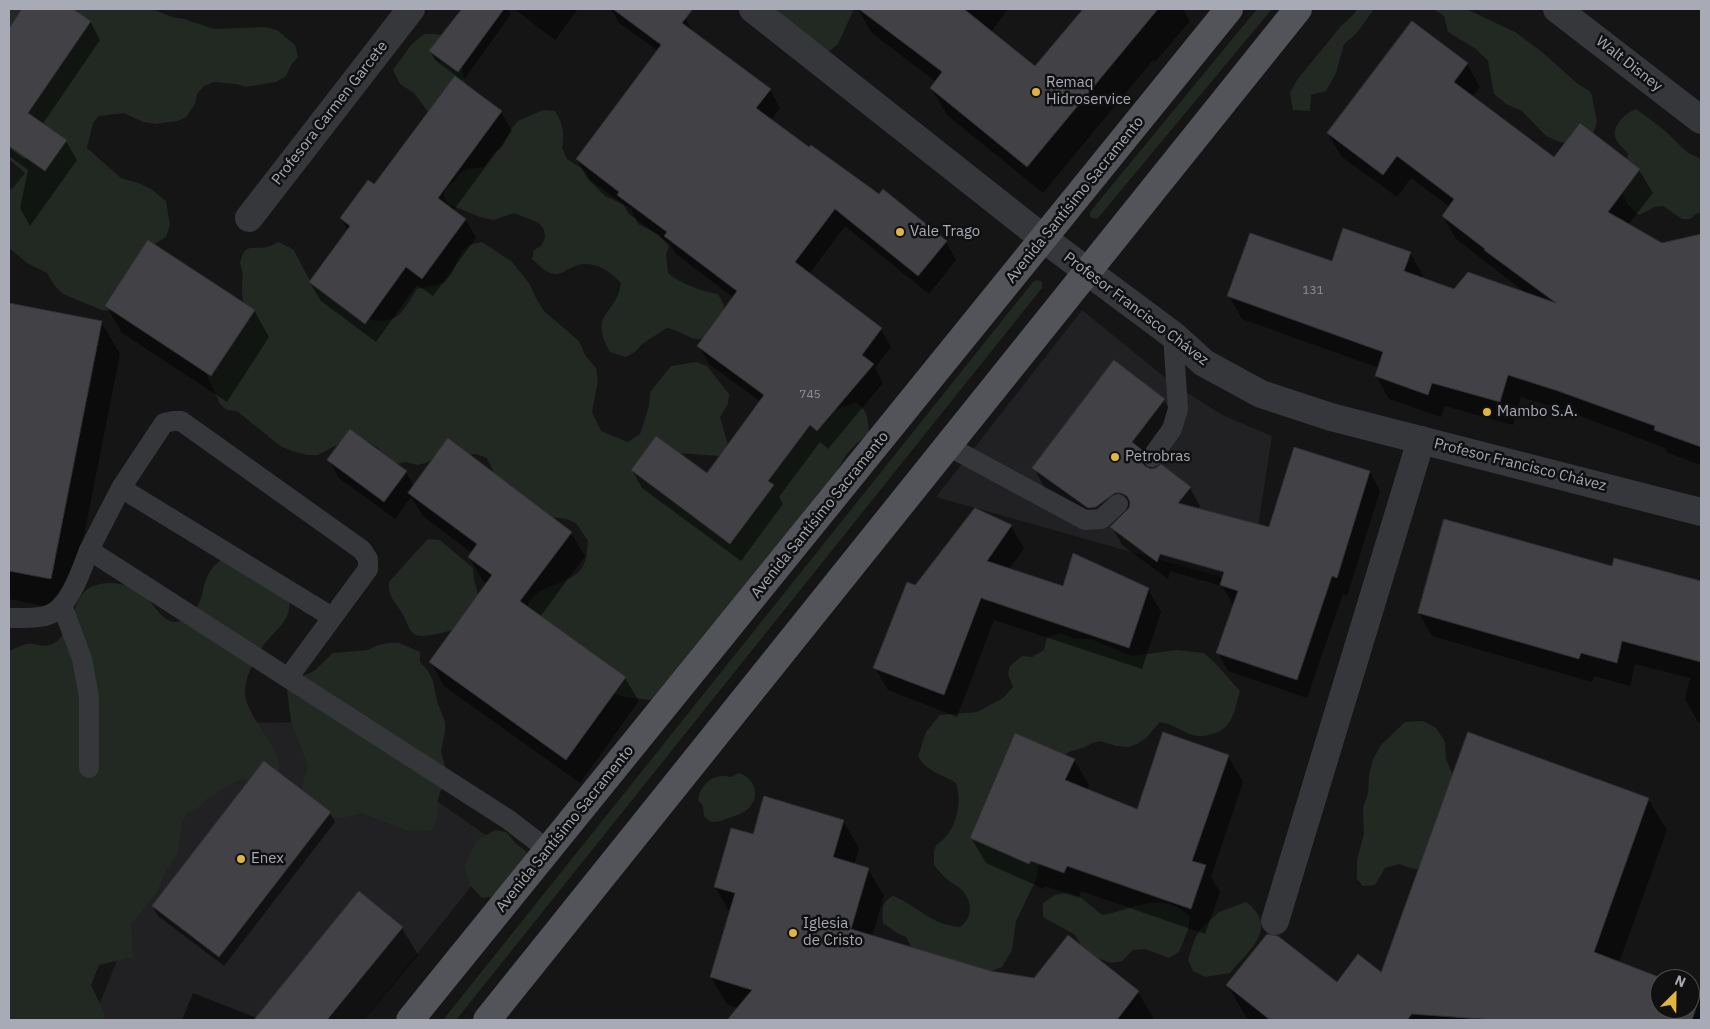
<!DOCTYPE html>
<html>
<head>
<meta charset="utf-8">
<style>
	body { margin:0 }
	#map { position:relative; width:1710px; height:1029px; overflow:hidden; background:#151516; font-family:"IBM Plex Sans",sans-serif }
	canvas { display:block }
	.frame { position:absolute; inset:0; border:10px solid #a8abb5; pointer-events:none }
	.north { position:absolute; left:1650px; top:969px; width:50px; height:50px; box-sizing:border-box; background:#101011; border:1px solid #4d4e53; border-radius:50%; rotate:23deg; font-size:14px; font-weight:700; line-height:20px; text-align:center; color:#a8abb5 }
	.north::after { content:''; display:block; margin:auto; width:18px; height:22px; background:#e1b542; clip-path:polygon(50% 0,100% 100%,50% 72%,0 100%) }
</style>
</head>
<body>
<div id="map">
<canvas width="1710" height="1029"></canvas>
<div class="frame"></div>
<div class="north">N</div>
</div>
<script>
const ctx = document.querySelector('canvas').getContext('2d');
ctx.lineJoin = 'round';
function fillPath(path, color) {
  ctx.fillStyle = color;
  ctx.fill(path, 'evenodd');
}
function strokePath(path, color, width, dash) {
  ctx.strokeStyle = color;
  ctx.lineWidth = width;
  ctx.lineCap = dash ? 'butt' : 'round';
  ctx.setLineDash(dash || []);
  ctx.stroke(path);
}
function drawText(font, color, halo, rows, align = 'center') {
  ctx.font = font + ' "IBM Plex Sans",sans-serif';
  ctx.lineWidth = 5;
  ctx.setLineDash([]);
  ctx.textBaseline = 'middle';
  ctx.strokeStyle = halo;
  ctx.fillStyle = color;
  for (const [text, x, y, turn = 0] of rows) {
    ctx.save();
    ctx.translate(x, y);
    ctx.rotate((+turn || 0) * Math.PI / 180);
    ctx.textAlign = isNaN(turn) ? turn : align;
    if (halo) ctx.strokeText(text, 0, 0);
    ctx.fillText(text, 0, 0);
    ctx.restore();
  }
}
fillPath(new Path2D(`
	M1082 310 1172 383 1222 415 1272 436 1249 585 936 497Z
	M323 722 503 847 364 1020H93L213 723Z`), '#212123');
fillPath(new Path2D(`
	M9 9H152L172 17 184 19 214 29 265 27 277 30 295 45 298 57 291 65 286 76 276 82 246 87 236 84 214 82 204 86 197 94 195 104 186 117 178 121 155 124 143 122 124 113 99 116 93 123 87 148 121 178 141 184 151 189 166 201 170 225 166 237 148 248 122 301 112 311 102 310 63 294 54 285 47 273 27 263 9 248V190L13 188 25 173 9 159Z
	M774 9H854L838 44 828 52Z
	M1257 9H1272L1098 218 1096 219 1090 217V212Z
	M1357 9H1374L1356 34 1344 44 1336 73 1326 91 1311 95 1310 111 1293 110 1290 93 1297 80 1341 26 1353 15Z
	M1433 9H1466L1515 32 1542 52 1578 84 1591 92 1597 122 1592 137 1577 145 1560 142 1546 136 1522 111 1506 104 1494 94 1488 61 1476 49 1448 32 1444 16Z
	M424 34C429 34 435 33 440 35 462 44 463 73 466 92L429 113 414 93 400 84 393 70 411 45Z
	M1636 109 1663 129 1688 153 1701 159V212L1696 214 1690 219H1682L1663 206 1655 207 1639 215 1627 204 1617 181 1627 161 1628 153C1624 149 1619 145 1617 141 1609 128 1625 113 1636 109Z
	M543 110 555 111C563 123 565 134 562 148L567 159 586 171 590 181 605 196 631 208 638 224 658 234 669 246 666 254 668 273C681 284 701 291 718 294L724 305 722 329C691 349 696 335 667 328L642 344 636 351 626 357 610 352C588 311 616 317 621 283 607 268 589 257 569 269 564 271 560 275 555 274 545 273 539 265 532 259L534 250 541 246 545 238 544 230 539 223 514 213 493 220 480 217 448 204 443 195 447 187 454 182 458 175 467 169 484 167 493 154 502 147 511 129 518 121Z
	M279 242 294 250C295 253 310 281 312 283 323 294 363 320 378 321 381 321 386 320 389 320 403 316 409 301 417 289L444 283 452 273 462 251 469 245 482 242 512 262 529 283 536 298 544 311 579 341 585 355 596 368 598 381 592 412 601 431 628 442 640 434 649 406 650 392 671 366 696 362 707 366 729 394 728 404 720 417 728 445 720 456 677 453 649 473H747L824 414 856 402C868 411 868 419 869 433L856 444 846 455 834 477 819 492 803 521 657 696 650 700 625 697 590 686 525 617C526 613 527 607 529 602 541 582 574 586 584 564 587 558 587 548 588 541L576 523 566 519 552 517 495 487 493 471 487 458 476 454 435 458 426 463 417 465 406 462 396 464 385 458 379 449 369 442 357 438 346 440 318 455H308L292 451 280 446 237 411 227 410 220 404 201 362 245 307C238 289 246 278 240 263 245 242 252 250 267 247 271 246 275 243 279 242Z
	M1037 280 1042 282V288L456 1020H443L1033 282Z
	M428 539 440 540 473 568 474 579 480 602 474 623C462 627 423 641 414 634 408 629 406 619 402 613 395 601 388 598 389 582 402 568 414 553 428 539Z
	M222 559 289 594C293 622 277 627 263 646 255 658 247 674 245 688 242 708 268 735 276 753 280 761 279 771 279 780L255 781 243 779 235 782 208 798 196 810 187 813 182 822 178 853 166 870 157 892 131 925 133 957 99 965 91 985 104 1012V1020H9V651C14 649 21 645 26 644 36 642 44 650 56 642 72 630 74 592 93 586 113 579 134 585 149 600 156 608 163 621 175 622 179 622 185 619 189 616 205 603 200 589 209 573 212 567 217 563 222 559Z
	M1061 633 1074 639H1091L1131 656 1177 650 1204 653 1215 663 1240 691C1235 709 1233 729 1212 734 1205 736 1200 737 1193 735 1181 731 1173 724 1160 722L1145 739 1137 744 1128 747 1116 746 1100 741 1092 743 1085 747 1069 752 1058 760 1036 880 1016 921 1012 950 1002 967 974 978 917 957 906 937 897 933 883 923C882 911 881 902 893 896 918 906 931 925 960 927 973 918 973 901 961 889 957 885 952 884 948 880 943 876 938 870 934 865V852L936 845C956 833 963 804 956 783 942 774 925 771 918 756L926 732 940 715 977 712 1003 698 1013 687 1008 674 1010 666 1022 656 1032 657 1044 650 1047 638Z
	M389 643H399L420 652V662L428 671 433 681 437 701 445 722V732L441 751 447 774 445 784 440 792 437 803 438 813 433 830 408 831 362 813 342 818 327 817 303 796 302 786 308 766 291 721 287 689 296 679 314 671 333 653 368 650 378 645Z
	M1423 721 1436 728 1445 742 1446 759 1453 776 1429 868 1414 869 1399 864 1385 868 1375 885 1363 886 1357 879V860L1364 834 1363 808 1368 793 1369 775 1373 759 1381 745 1405 722Z
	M739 773C753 777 761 794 750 807 743 814 735 816 726 819 721 821 715 823 710 821 708 820 706 818 704 816L703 806 698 800C701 783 714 773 731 777Z
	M495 830 506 832 516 844 526 851 528 856 511 894 482 898 470 885 464 866 477 840Z
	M1069 892 1080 897 1102 915C1135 910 1158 889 1190 916L1188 930 1179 952 1169 958 1145 949 1133 950 1122 961 1111 963 1087 954 1075 935 1043 917V903L1055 895Z
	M1246 902C1280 928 1249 950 1230 973L1205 977 1193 971 1188 960 1195 938 1201 929 1219 912Z`), '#212922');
fillPath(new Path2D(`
	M24 9H70L90 21 100 40 42 125 66 141 77 160 30 226 20 208 28 170 9 156V148L25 159 27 157 9 145V31Z
	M464 9H508L511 14 463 81 435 60 430 51Z
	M514 9H578L555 40Z
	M611 9H673L685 18 694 34 770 90 780 108 771 120 946 242 956 260 929 294 845 226 809 274 881 329 891 347 875 368 883 383 828 449 820 442 779 497 783 504 741 561 642 488 632 470 707 474 761 402 709 364 699 346 734 298 676 254 670 244 629 214 623 204 587 178 577 160 658 51 619 23Z
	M858 9H1008L991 32 1035 68 1085 9H1183L1190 21 1155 62 1153 60 1043 193 947 115 931 88 936 82 872 33Z
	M1467 64 1480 87 1472 97 1555 159 1639 170 1653 193 1628 225 1662 244 1701 235V465L1668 453 1665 448 1572 413 1521 397 1513 425 1445 406 1441 417 1389 399 1376 376 1379 368 1242 319 1229 296 1332 263 1410 253 1423 276 1422 279 1455 290 1526 293 1456 239 1443 216 1450 207 1411 178 1397 197 1342 157 1328 134Z
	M455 78 501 112 512 131 453 211 466 220 476 238 433 296 417 285 376 342 321 301 310 283 348 230 341 218 374 186Z
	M9 304 101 322 120 354 69 611 9 599Z
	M107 307 254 310 269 337 227 402 122 333Z
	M1164 400 1175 418 1145 457 1152 470 1190 488 1200 506 1198 509 1269 529 1370 472 1380 491 1347 596 1343 594 1307 698 1228 671 1218 653 1234 604 1232 603 1222 586 1170 571 1168 579 1122 545 1112 527 1126 513 1125 512 1107 526H1099L1044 487 1034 468Z
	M329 460 406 472 414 486 571 533 585 556 540 617 625 678 639 701 580 783 444 686 431 662 487 584 483 581 469 557 472 553 423 516 411 497 395 519 339 478Z
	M975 509 1011 526 1024 548 1009 569 1063 587 1148 589 1161 612 1142 669 994 620 957 717 888 690 875 668 915 587Z
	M1615 560 1701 582V723L1698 722 1685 699 1690 678 1635 664 1630 686 1594 676 1592 682 1432 636 1419 613 1613 568Z
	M1228 756 1243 782 1211 877 1220 892 1205 934 1081 891 1079 898 1045 886 1044 889 986 863 971 838 1074 760 1089 785 1087 790 1138 810Z
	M1648 799 1667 830 1619 963 1661 979 1660 1009H1690V990L1701 994V1020H1250L1246 1017 1228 986 1337 984 1382 974Z
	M330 813 335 822 224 966 158 916 153 907Z
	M843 821 859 848 854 865 868 869 884 896 872 937 991 972 1138 992 1154 1019 728 1020 738 1008 727 1004 711 977 730 913 715 887 754 836Z
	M402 928 418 955 364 1020H182L193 993 257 1018Z`), '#0007');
const building = new Path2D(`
	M22 9H73L91 21 28 113 67 140 45 171 9 146V29Z
	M462 9H504L458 72 429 51Z
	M613 9H693L682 23 771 89 756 108 809 147 811 145 879 194 883 189 947 241 918 276 835 209 795 262 882 328 862 355 874 364 817 431 810 425 768 481 774 485 730 544 631 470 656 436 707 473 764 395 697 346 737 291 664 236 667 232 617 195 619 192 576 159 661 45Z
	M859 9H964L1035 66 1083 9H1158L1027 167 930 88 942 72Z
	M1412 21 1468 63 1454 82 1554 157 1580 123 1640 169 1608 212 1662 243 1701 234V447L1654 430 1655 426 1558 391 1508 375 1500 402 1432 383 1428 395 1375 376 1383 352 1227 296 1250 233 1332 261 1343 228 1411 252 1404 271 1454 289 1468 272 1556 303 1484 250 1485 249 1442 216 1454 199 1397 156 1383 175 1327 133Z
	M455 76 502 111 438 198 466 219 422 279 406 267 365 324 309 282 350 226 340 218 368 180 374 184Z
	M148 240 255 310 211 376 105 306Z
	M9 303 102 321 51 579 9 571Z
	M1114 360 1165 399 1132 442 1142 450 1140 456 1141 462 1145 466 1151 469 1156 468 1161 464 1191 487 1178 503 1269 527 1294 447 1370 471 1337 578 1332 576 1297 680 1216 653 1238 591 1220 585 1224 572 1160 554 1157 562 1110 527 1129 508 1130 502 1127 496 1121 493H1115L1096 507 1088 508 1032 468Z
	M350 429 407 471 384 502 327 460Z
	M448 438 572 532 520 601 626 677 566 760 429 662 492 575 468 557 477 544 408 493Z
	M975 508 1012 525 987 561 1063 586 1073 553 1149 588 1129 648 981 598 944 695 873 668 907 582 915 585Z
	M1444 519 1612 566 1614 558 1701 581V662L1622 641 1617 663 1581 653 1579 659 1418 613Z
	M1163 732 1229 755 1192 861 1206 865 1191 909 1067 866 1064 873 1031 861 1029 864 970 838 1015 733 1075 759 1065 780 1137 809Z
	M1468 732 1649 798 1594 952 1664 979H1660V1009H1690V989L1701 993 1692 1020H1495L1412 1014 1407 1020H1270L1226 985 1267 934 1278 936 1337 982 1358 954 1381 972Z
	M264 761 331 812 219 957 152 906Z
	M764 796 844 820 833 857 869 868 851 929 991 971 1034 978 1068 935 1139 991 1117 1020H727L752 990 710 977 735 893 714 887 731 828 753 834Z
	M359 891 403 927 327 1020H254Z`);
fillPath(building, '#424246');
strokePath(building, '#2f2f32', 1);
strokePath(new Path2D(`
	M948 446 1085 520 1101 519 1118 504
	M1152 457 1172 429 1178 409 1173 335
	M121 488 332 617
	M89 550 121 488 164 423 174 421H181L362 550 368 559V569L288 678
	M62 605 82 659 89 697V768
	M9 618C20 618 38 619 48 615 69 609 82 569 89 550L509 820 548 850`), '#36373b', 20);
strokePath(new Path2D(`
	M1557 9 1701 120
	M249 218 411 9
	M1275 921 1421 440`), '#36373b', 28);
strokePath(new Path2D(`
	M753 9 1044 239 1173 335 1204 363 1261 394 1331 417 1701 512`), '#36373b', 28);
strokePath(new Path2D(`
	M410 1020 1229 9
	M487 1020 1298 9`), '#52545a', 28);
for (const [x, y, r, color] of [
	[1036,92,5,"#e1b542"],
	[900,232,5,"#e1b542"],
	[1487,412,5,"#e1b542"],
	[1115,457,5,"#e1b542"],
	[241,859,5,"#e1b542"],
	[793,933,5,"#e1b542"]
]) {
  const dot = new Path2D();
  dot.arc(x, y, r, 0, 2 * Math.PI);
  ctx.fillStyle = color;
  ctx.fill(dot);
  strokePath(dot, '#101011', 2);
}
drawText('12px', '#8e9199', null, [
	["131",1313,291],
	["745",810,395]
]);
drawText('15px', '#a8abb5', '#101011', [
	["Walt Disney",1629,64,38],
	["Profesora Carmen Garcete",330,113,-52],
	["Avenida Santísimo Sacramento",1075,200,-51],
	["Profesor Francisco Chávez",1136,309,37],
	["Profesor Francisco Chávez",1520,465,14],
	["Avenida Santísimo Sacramento",820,515,-51],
	["Avenida Santísimo Sacramento",565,829,-51]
]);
drawText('15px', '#a8abb5', '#101011', [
	["Remaq",1046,83],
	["Hidroservice",1046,100],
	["Vale Trago",910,232],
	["Mambo S.A.",1497,412],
	["Petrobras",1125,457],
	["Enex",251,859],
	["Iglesia",803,924],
	["de Cristo",803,941]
], 'left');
</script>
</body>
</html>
